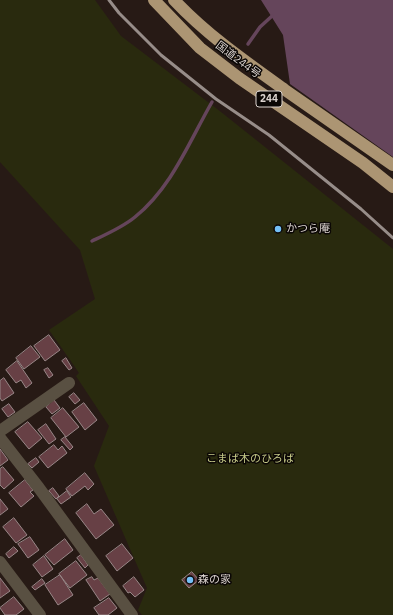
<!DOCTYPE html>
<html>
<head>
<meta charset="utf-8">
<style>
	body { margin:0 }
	canvas { display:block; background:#271a15 }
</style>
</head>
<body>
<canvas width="393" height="615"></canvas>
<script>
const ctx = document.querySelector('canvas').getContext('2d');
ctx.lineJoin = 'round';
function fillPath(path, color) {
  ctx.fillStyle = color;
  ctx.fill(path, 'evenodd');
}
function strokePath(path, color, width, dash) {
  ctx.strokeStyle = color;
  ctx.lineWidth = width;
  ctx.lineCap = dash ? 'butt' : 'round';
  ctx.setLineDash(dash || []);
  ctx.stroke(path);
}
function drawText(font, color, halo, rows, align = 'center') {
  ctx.font = font + ' "IBM Plex Sans","Noto Sans JP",sans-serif';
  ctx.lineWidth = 3;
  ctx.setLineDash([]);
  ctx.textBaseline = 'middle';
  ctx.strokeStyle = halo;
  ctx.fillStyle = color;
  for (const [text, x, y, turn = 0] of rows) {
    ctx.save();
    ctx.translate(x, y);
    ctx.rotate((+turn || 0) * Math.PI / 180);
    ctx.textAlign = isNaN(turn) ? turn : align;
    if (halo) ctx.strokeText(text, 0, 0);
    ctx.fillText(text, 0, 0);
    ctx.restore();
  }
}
fillPath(new Path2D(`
	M0 0H95L121 36 221 112 393 249V615H142L138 610 147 588 94 466 109 426 76 376 79 373 75 367 49 330 95 299 80 250 0 162Z`), '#292a0e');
fillPath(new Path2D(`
	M261 0H393V157L290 84 283 35Z`), '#65455b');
strokePath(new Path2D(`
	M248 44 260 27 272 16
	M92 241C107 234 123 227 135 217 172 187 189 142 212 102`), '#65455b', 3.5);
const building = new Path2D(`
	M49 335 60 350 45 361 34 346Z
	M31 346 40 357 24 369 16 358Z
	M66 358 72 368 69 370 62 361Z
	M17 361 32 383 26 388 21 380 16 383 6 370Z
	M48 368 53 375 49 378 44 370Z
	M4 378 14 393 2 401 0 398V381Z
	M74 393 80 400 75 404 69 397Z
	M54 400 60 408 52 414 46 407Z
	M84 403 97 420 85 430 72 412Z
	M9 404 15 412 8 417 2 409Z
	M63 408 79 427 66 437 51 418Z
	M28 422 42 438 29 449 15 432Z
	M46 424 56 439 49 444 38 430Z
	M65 437 73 447 70 450 61 440Z
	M54 445 58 450 62 446 67 453 48 468 39 457Z
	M0 449 8 460 0 466Z
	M36 458 39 462 32 468 28 464Z
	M3 467 14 480 4 489 0 485V469Z
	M85 473 94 484 88 490 85 486 72 496 66 489Z
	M25 480 33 490 30 492 34 496 21 507 9 493Z
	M53 488 59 496 56 499 49 491Z
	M67 491 71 497 61 504 57 499Z
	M0 499 8 509 0 515Z
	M87 504 94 514 101 509 114 525 96 539 76 513Z
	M14 518 27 535 16 543 3 527Z
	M30 537 39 550 28 558 18 544Z
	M65 539 73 550 54 565 45 555Z
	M122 544 133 558 117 571 106 556Z
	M14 547 18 551 9 558 6 554Z
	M81 555 88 565 85 568 77 558Z
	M44 556 53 569 42 577 33 565Z
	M76 561 87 575 70 588 59 574Z
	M192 572 199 580 189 588 182 580Z
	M60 575 73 595 58 605 45 585Z
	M92 577 94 580 98 578 110 594 100 601 86 580Z
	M134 577 144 590 135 597 130 592 128 593 123 586Z
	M0 578 10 591 0 598Z
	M42 579 45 583 35 590 32 587Z
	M14 597 24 609 16 615H5L0 608Z
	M109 598 117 608 108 615H99L94 608Z`);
fillPath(building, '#674045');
strokePath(building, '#988687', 1);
strokePath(new Path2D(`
	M0 431 69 383
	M0 438 39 488 132 615
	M0 562 40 615`), '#595042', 12);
strokePath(new Path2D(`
	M154 0 200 48 239 78 363 163 393 187
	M174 0C207 35 246 62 285 90 321 115 357 140 393 165`), '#ac9573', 12);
strokePath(new Path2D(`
	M109 0 119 13 161 55 216 99 269 135 361 209 393 238`), '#978d89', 3);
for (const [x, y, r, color] of [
	[278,229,4,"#74c0f6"],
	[190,580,4,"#74c0f6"]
]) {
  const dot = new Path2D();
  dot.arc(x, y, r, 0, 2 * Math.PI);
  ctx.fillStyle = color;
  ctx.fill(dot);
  strokePath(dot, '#0b0705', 1.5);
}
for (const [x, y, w] of [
	[269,99,26]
]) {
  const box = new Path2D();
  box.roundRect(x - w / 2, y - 8, w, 16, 3);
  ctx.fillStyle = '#0b0705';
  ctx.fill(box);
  strokePath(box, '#dbd3cf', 1);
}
drawText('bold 10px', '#dbd3cf', null, [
	["244",269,99]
]);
drawText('11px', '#dbd3cf', '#0b0705', [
	["国道244号",238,60,37]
]);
drawText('11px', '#dbd3cf', '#0b0705', [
	["かつら庵",286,229],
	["森の家",198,580]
], 'left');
drawText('11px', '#c4c887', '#0b0705', [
	["こまば木のひろば",250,459]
]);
</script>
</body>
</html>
